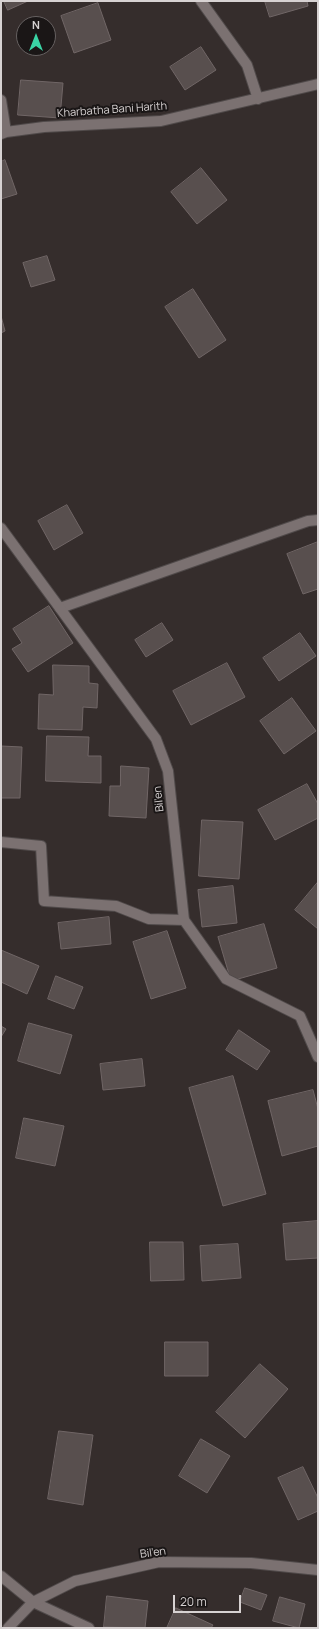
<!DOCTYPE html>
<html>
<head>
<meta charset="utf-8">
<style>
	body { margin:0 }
	#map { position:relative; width:319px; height:1629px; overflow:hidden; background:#352d2c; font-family:Manrope,sans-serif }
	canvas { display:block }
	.frame { position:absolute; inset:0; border:2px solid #d7d2d2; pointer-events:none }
	.north { position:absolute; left:16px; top:16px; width:40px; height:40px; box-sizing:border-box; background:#1a1616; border:1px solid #666161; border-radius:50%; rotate:0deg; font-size:11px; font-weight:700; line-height:16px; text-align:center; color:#d7d2d2 }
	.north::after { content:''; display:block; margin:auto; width:14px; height:18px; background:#3ad4a5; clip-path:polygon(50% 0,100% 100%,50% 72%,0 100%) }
	.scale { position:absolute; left:173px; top:1595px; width:68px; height:18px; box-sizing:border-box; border:2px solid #d7d2d2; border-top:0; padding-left:5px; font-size:12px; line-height:14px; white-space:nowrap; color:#d7d2d2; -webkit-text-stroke:3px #1a1616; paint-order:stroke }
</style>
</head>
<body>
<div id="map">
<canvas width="319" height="1629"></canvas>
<div class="frame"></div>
<div class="north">N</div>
<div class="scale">20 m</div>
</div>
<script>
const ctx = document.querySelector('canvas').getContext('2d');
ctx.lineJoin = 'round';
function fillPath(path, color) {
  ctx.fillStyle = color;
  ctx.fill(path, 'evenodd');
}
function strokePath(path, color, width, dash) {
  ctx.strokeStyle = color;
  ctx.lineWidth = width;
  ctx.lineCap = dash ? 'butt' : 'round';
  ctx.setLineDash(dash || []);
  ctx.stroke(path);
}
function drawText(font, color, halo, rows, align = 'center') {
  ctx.font = font + ' Manrope,sans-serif';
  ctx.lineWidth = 4;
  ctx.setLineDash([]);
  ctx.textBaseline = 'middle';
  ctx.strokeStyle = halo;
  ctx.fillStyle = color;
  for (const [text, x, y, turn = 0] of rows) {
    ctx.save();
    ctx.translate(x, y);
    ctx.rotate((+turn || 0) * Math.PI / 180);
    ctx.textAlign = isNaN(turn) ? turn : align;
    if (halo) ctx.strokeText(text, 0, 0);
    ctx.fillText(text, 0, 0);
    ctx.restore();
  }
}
const building = new Path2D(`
	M4 1H28L8 10Z
	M265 1H307L308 6 270 17Z
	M98 3 111 40 74 53 61 16Z
	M201 47 216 70 185 90 170 67Z
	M21 80 63 83 60 118 18 115Z
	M5 160 17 194 1 199V162Z
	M201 168 227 200 197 224 171 192Z
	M47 256 55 280 31 287 23 263Z
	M193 289 226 340 199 358 165 307Z
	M1 316 5 331 1 333Z
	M67 505 83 533 54 550 38 521Z
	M318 542V589L303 594 287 554Z
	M49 606 73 643 28 672 12 649 22 643 13 629Z
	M162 623 173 640 146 657 135 640Z
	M300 633 316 656 279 681 263 658Z
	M227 663 245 697 191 725 173 691Z
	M53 665 89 666V683L98 684 97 708 83 707 82 730 38 729 39 694 53 695Z
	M292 698 316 731 284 754 260 721Z
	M47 736 89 737 88 756H101V783L46 781Z
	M1 746 22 747 20 798H1Z
	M121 766 149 768 146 818 109 816 110 786H120Z
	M307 784 318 804V818L275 840 258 810Z
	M202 820 243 822 239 879 199 876Z
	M318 882V929L295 910Z
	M233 886 237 923 202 927 198 890Z
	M109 917 111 944 61 949 58 923Z
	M264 924 277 968 231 981 218 937Z
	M167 931 186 988 151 999 133 942Z
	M1 950 39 966 27 994 1 982Z
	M56 976 83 987 74 1009 48 999Z
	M29 1023 72 1035 60 1074 18 1061Z
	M1 1026 6 1029 1 1037Z
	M239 1030 270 1051 257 1070 226 1050Z
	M142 1059 145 1086 103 1090 100 1064Z
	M233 1076 266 1194 223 1206 189 1088Z
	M313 1090 318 1109V1146L282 1156 268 1101Z
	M24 1118 64 1126 55 1166 16 1158Z
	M318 1221V1258L286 1260 283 1224Z
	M150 1242H183L184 1280 151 1281Z
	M238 1244 241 1278 202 1281 200 1246Z
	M165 1342H208V1376H165Z
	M260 1364 288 1389 245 1438 216 1412Z
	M59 1431 93 1435 83 1505 48 1499Z
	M201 1439 230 1456 207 1493 179 1476Z
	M303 1467 318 1498V1511L298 1520 278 1478Z
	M245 1588 267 1595 261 1610 240 1602Z
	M107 1596 148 1601 145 1628 104 1627Z
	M280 1597 305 1604 299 1628 273 1621Z
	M176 1608 213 1625 211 1628H167Z`);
fillPath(building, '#584f4e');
strokePath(building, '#706666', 1);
const minor = new Path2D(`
	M201 1 247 65 258 99
	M1 100 6 132
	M1 134 6 132 44 127 161 121 318 84
	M60 608 308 521 318 520
	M1 842 41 846 44 901 116 906 149 919 184 920
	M1 1576 33 1602 89 1628`);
const tertiary = new Path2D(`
	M1 528 156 739 168 771 184 920 226 979 300 1016 318 1057
	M8 1628 33 1602 75 1581 159 1562 251 1563 318 1570`);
strokePath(minor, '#504a4a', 12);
strokePath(tertiary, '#504a4a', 12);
strokePath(minor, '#7b7171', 10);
strokePath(tertiary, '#7b7171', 10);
drawText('11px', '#d7d2d2', '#1a1616', [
	["Kharbatha Bani Harith",112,110,-4],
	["Bil'en",159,799,-96],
	["Bil'en",153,1553,-8]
]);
</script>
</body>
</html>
